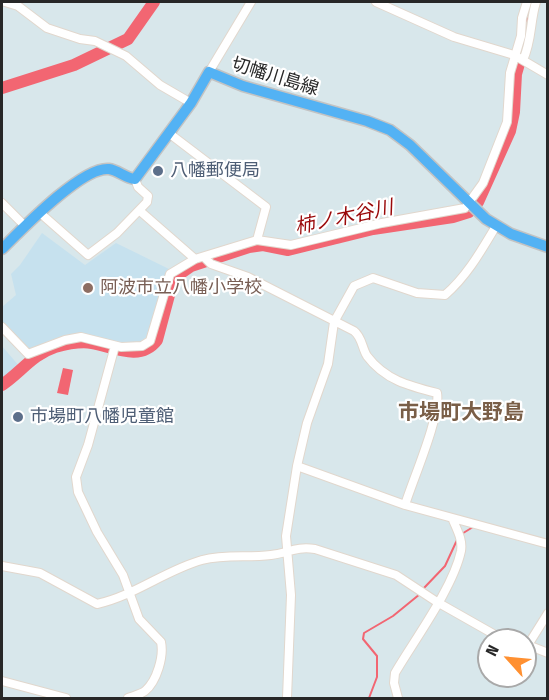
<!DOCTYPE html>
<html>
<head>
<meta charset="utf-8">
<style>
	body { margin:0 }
	#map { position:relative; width:549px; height:700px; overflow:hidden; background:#d8e7eb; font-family:"Fira Sans Condensed",sans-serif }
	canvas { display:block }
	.frame { position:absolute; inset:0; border:3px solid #272727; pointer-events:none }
	.north { position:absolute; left:477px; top:628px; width:60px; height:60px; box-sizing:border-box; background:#fff; border:2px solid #a9a9a9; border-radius:50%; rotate:297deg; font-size:16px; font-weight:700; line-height:24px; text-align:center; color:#272727 }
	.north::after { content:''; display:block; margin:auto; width:21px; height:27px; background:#ff9031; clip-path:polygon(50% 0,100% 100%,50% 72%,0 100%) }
</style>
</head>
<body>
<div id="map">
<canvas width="549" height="700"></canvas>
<div class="frame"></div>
<div class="north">N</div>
</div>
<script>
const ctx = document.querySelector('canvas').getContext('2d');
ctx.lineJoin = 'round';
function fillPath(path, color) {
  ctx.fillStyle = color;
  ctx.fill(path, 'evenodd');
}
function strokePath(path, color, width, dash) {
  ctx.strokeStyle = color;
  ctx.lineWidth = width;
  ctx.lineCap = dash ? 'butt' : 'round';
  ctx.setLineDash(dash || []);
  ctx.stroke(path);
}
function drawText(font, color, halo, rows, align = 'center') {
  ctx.font = font + ' "Fira Sans Condensed","Noto Sans JP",sans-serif';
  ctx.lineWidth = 4.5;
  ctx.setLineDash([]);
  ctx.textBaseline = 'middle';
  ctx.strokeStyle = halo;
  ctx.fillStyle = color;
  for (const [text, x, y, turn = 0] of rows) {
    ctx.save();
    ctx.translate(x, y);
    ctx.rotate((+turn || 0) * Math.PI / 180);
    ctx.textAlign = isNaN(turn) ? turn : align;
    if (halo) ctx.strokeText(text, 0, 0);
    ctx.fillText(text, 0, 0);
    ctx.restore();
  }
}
fillPath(new Path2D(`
	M42 233 85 265 116 243 169 269 147 337 136 344H122L97 336 75 334 48 341 33 351H26L2 323V307L16 295 11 274 20 265Z
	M2 346 20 367 2 385Z`), '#c6e1ee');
fillPath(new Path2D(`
	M63 368 73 370 68 395 57 393Z`), '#f26672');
strokePath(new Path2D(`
	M460 535 473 527
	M423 589 445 566 457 540
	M369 698 377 677V656L363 639 364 633 393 616 420 594`), '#f26672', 2);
strokePath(new Path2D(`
	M2 88 74 65 128 39 154 2
	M2 385C20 373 33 354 55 347 66 344 81 341 92 343 114 347 140 362 157 340L172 284 178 275 191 266 249 247 263 245 288 250 373 229 453 217 469 212 478 202 510 131 514 112 516 74 527 36V14L531 2`), '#f26672', 12);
const minor = new Path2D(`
	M5 2 18 6 47 28 80 39 95 41 126 56 160 85 191 103
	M376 2 454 37 514 55 548 75
	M523 60C532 41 530 21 536 2
	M209 72 251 2
	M170 134 266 207 257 240
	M2 203 25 226
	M140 211 195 259
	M39 212 88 255 117 233 147 202 148 196 138 187 135 179
	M204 257 211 264 248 277 354 331C362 337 362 348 367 356 385 380 409 386 437 393 441 416 413 479 405 505
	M2 327 28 354 65 340 81 337 121 347 142 346 150 341 170 274 195 259 257 240 291 245 382 223 465 208 483 183 507 122 510 73 521 36 522 18 527 2
	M115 346 88 445 76 477 78 492 97 532 123 575 139 619 161 642C164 656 157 681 145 691 141 694 133 696 128 698
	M297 466 405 505 548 544
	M2 566 40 573 97 604C134 596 166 570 202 560 225 554 248 558 271 555 288 553 296 546 315 549L396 575 437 602 497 636 511 640
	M525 644 548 653
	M528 645 548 613
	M2 681 66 698
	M287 698 291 595 286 536 297 466 307 423 328 364 334 322 354 286 373 278 417 293 445 295C467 276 481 251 496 226
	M398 698 394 683 395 673C415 639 453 588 461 551 463 540 457 530 453 520`);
const major = new Path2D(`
	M2 249C21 230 82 166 109 169 118 170 125 178 135 179L191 103 209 72 243 86 367 121 390 130 410 145 486 219 511 234 548 247`);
strokePath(minor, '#e1d7cd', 10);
strokePath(major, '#c3c3c3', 13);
strokePath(minor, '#fff', 8);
strokePath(major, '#53b2f4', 10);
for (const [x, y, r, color] of [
	[158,171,6,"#5c6f8a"],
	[88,288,6,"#8d6e63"],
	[18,417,6,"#5c6f8a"]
]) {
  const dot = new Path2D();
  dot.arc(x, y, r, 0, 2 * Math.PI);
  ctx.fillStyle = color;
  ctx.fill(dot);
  strokePath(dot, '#fff', 2);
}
drawText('18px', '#272727', '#fff', [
	["切幡川島線",275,77,17]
]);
drawText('18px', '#4e5e75', '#fff', [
	["八幡郵便局",170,171],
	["市場町八幡児童館",30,417]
], 'left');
drawText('18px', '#785e54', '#fff', [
	["阿波市立八幡小学校",100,288]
], 'left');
drawText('italic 20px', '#9a090a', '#fff', [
	["柿ノ木谷川",344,218,-12]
]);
drawText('bold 21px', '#795e47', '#fff', [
	["市場町大野島",461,413]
]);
</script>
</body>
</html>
